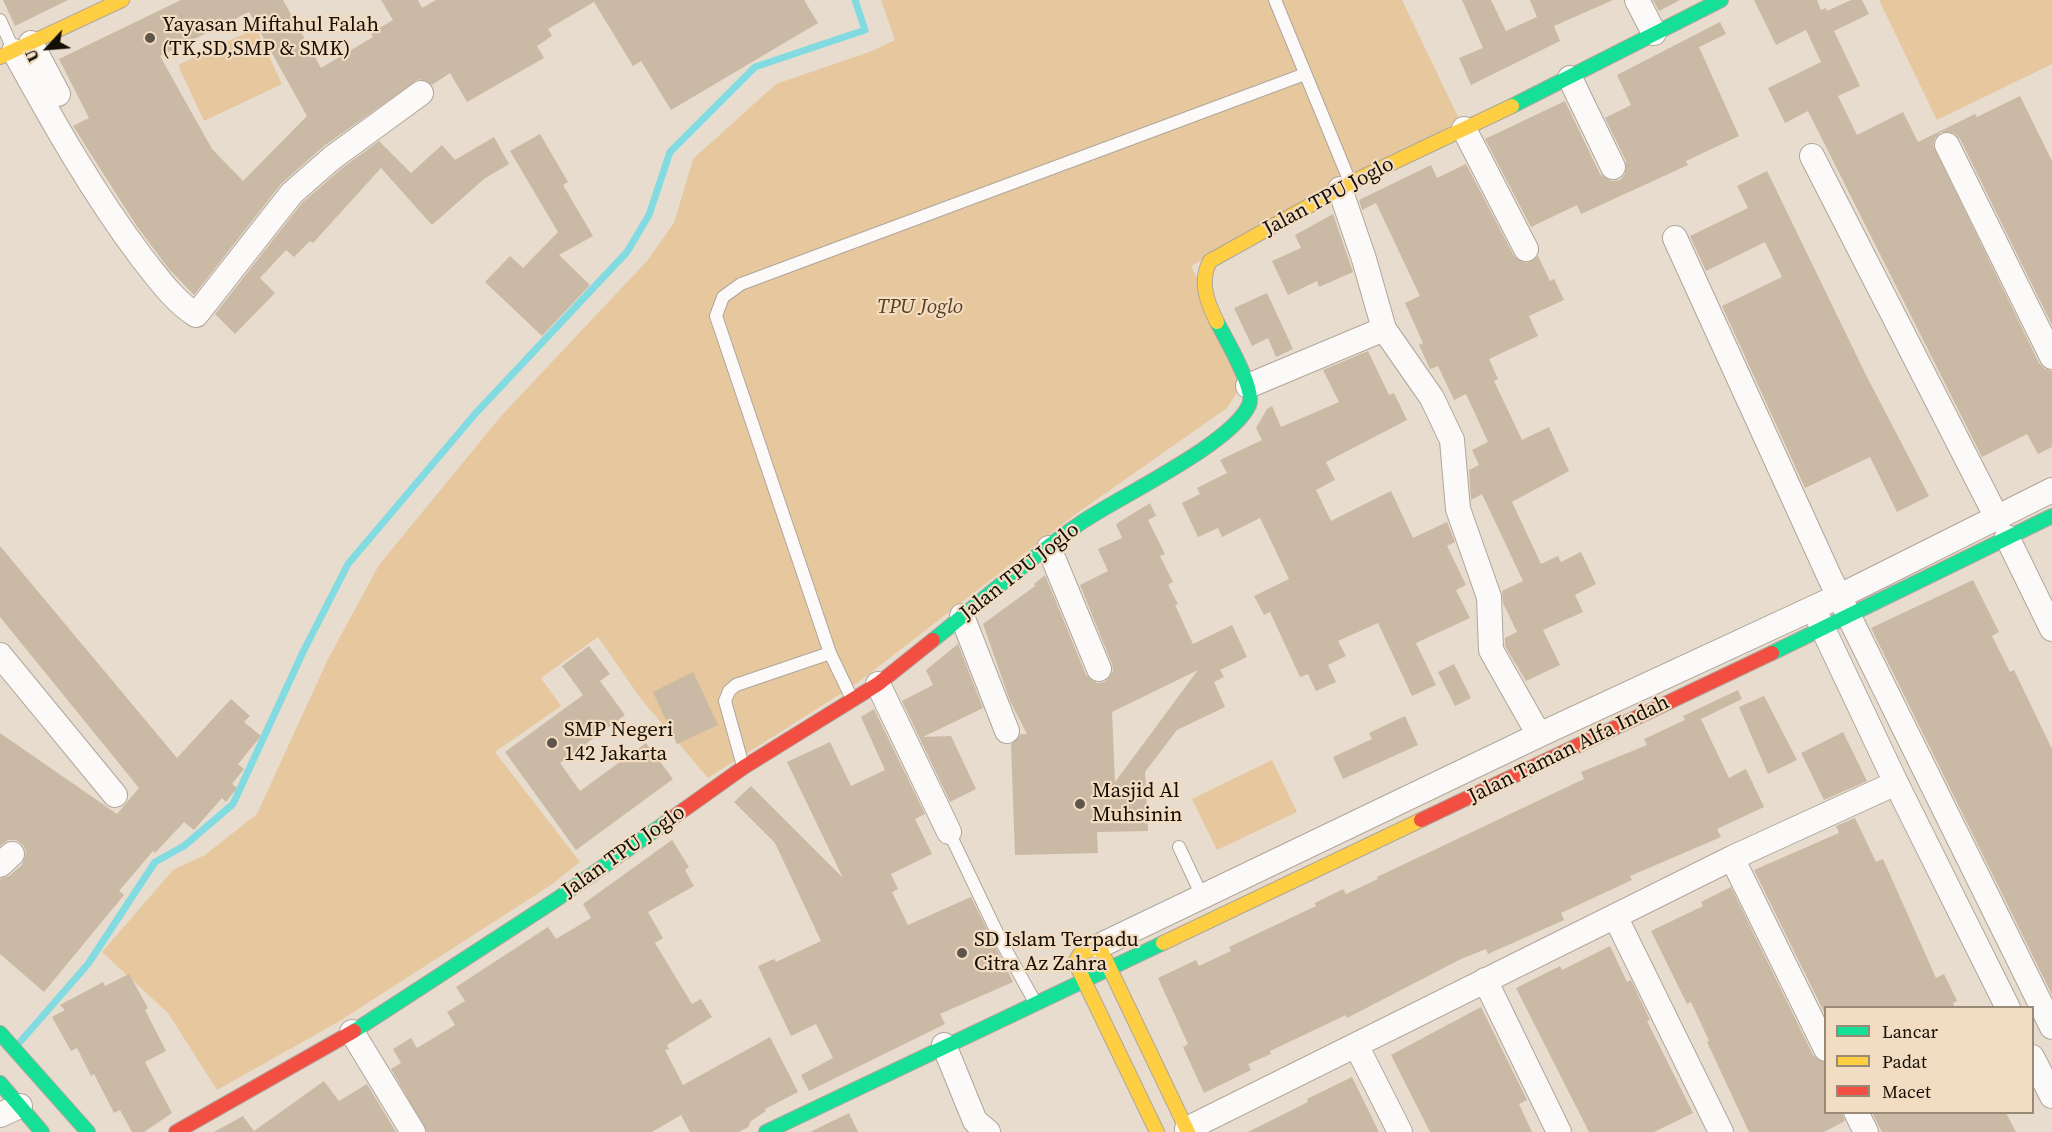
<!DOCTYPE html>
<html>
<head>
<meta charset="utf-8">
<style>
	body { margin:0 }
	#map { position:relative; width:2052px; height:1132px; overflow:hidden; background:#e8dcce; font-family:"Source Serif 4",serif }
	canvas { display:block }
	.legend { position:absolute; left:1824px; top:1006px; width:210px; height:108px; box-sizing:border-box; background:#f2ddc3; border:2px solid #998a77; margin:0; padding:8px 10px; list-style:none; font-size:18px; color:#140e05 }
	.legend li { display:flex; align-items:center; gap:12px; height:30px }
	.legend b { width:30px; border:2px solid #998a77 }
	.north { position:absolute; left:18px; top:18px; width:60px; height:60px; -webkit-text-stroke:4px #f2ddc3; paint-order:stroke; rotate:244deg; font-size:16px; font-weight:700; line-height:24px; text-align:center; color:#140e05 }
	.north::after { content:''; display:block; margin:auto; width:21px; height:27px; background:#140e05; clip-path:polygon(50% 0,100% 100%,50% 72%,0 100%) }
</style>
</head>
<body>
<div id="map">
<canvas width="2052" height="1132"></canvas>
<ul class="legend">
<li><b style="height:8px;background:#16e098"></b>Lancar</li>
<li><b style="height:8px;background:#ffcf43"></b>Padat</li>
<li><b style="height:8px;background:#f24e42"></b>Macet</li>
</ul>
<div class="north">U</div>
</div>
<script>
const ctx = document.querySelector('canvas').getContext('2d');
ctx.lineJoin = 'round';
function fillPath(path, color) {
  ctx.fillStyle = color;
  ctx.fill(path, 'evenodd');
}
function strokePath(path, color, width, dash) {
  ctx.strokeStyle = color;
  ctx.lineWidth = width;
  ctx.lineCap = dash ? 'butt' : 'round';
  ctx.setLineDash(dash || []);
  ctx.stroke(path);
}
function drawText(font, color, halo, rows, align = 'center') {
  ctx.font = font + ' "Source Serif 4",serif';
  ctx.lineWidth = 4.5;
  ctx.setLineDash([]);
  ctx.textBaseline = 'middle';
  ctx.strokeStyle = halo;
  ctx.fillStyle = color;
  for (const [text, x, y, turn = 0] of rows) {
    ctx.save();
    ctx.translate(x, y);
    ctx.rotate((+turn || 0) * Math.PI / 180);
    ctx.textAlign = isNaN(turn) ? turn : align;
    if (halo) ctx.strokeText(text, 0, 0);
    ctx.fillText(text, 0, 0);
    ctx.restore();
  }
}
fillPath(new Path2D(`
	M881 0H1402L1460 121 1191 266 1247 377 1227 408 1073 516 856 684 708 778 641 699 598 637 541 678 561 706 495 752 580 862 551 885 338 1022 217 1090 168 1013 102 952 173 870 205 855 257 814 328 659 379 565 502 415 647 261 674 223 693 159 776 84 872 51 895 40Z
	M1879 0H2052V64L1937 120Z
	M256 28 282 84 204 121 178 65Z
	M1272 760 1297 812 1217 850 1192 799Z`), '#e6c79e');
strokePath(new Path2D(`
	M20 1042 88 964 155 862 184 846 233 804 303 652 348 564 475 414 627 252 649 215 670 152 755 67 865 30 855 0`), '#81dbe1', 7);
fillPath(new Path2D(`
	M3 0H68L15 26Z
	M181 0H283L321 68 373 37 371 33 393 20 381 0H418L422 8 436 0H804L818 23 671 110 641 61 633 66 594 2 548 29 552 36 537 46 544 58 467 102 450 73 432 85 419 79 324 146 281 184 194 295 168 268 136 225 73 126 89 118 59 59ZM249 12 307 116 243 181 212 149 160 56Z
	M1462 0H1491L1506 31 1537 17 1530 0H1613L1554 26 1560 41 1471 85 1459 58 1483 48Z
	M1653 0H1680L1659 11Z
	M1754 0H1817L1821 10 1826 8 1827 11 1851 0H1862L1869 14 1834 31 1860 86 1838 96 1857 135 1903 112 1918 142 1975 114 1977 117 2020 96 2052 161V325L1960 139 1954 133 1941 132 1935 138 1933 145 2039 363 2045 369 2052 371V447L2038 454 2027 434 1982 457 1808 111 1785 123 1768 88 1821 62 1806 30 1776 45Z
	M1720 22 1726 34 1699 47 1739 136 1686 161 1688 165 1581 214 1577 205 1531 227 1485 139 1565 101 1600 174 1611 181 1620 180 1625 174 1626 161 1605 118 1631 105 1617 75Z
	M540 134 568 182 563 185 593 236 559 255 590 285 542 336 485 282 510 256 523 268 558 232 510 151Z
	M494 137 509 164 484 179 432 225 381 168 313 243 310 241 294 257 286 250 260 278 275 293 235 334 215 314 302 203 341 169 379 141 411 173 442 145 455 160Z
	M1466 164 1514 256 1526 263 1538 256 1550 281 1554 279 1564 300 1529 316 1538 336 1489 359 1498 379 1494 381 1522 440 1549 427 1569 471 1512 502 1541 564 1558 556 1561 562 1581 552 1596 584 1575 595 1583 612 1543 630 1560 665 1526 681 1505 646V638L1517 632 1503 603 1502 591 1523 581 1482 494 1471 500 1469 470 1479 465 1472 450 1488 442 1466 394 1454 400 1438 366 1430 369 1419 345 1423 343 1405 303 1420 296 1376 203 1362 210 1359 200 1431 165 1437 178Z
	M1767 171 1866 375 1929 496 1897 512 1870 457 1805 488 1722 306 1782 277 1765 242 1706 271 1690 236 1748 208 1737 186Z
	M1333 214 1353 272 1319 287 1317 281 1288 295 1272 261 1301 248 1295 235Z
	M1267 293 1293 349 1276 357 1268 338 1252 346 1234 308Z
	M1368 351 1389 395 1394 393 1407 420 1326 462 1335 480 1316 490 1331 521 1391 491 1413 538 1447 522 1455 542 1447 546 1466 585 1456 590 1470 618 1416 643 1436 685 1412 696 1378 623 1338 641 1346 656 1328 665 1336 682 1316 691 1308 674 1300 677 1270 612 1264 615 1254 596 1289 579 1260 518 1222 537 1218 528 1198 537 1182 503 1200 494 1197 488 1227 473 1220 460 1262 440 1256 428 1267 409 1272 406 1281 427 1339 402 1323 370Z
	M1150 503 1156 516 1148 520 1165 554 1160 556 1173 582 1168 585 1178 604 1175 605 1193 644 1232 625 1247 657 1220 670 1224 677 1214 682 1225 707 1177 730 1145 772 1148 831 1097 832 1098 853 1015 855 1011 744 1021 734H1027L1010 701 983 624 1035 586 1034 584 1045 575 1086 675 1097 683 1105 682 1113 671 1112 664 1080 585 1108 571 1098 549 1122 538 1116 524ZM1198 670 1115 782 1112 712Z
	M0 546 177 758 231 699 250 716 244 722 261 736 238 764 244 769 232 784 237 788 226 802 222 798 194 830 184 822 155 853 153 851 119 891 124 895 44 992 0 954V879L9 876 22 865 26 852 23 845 16 840H8L0 846V733L117 814 139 788 0 617Z
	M1973 580 1999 632 1992 636 2010 672 2014 670 2052 749V995L1871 628Z
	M958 644 983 708 923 737 951 736 976 789 950 802 902 701 933 685 926 670Z
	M589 646 610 674 600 681 625 715 560 763 580 791 646 743 673 779 576 850 505 752 583 695 562 666Z
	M1454 664 1471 698 1455 706 1438 672Z
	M693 672 718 725 677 744 653 692Z
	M1738 690 1742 699 1701 719 1729 778 1746 769 1764 807 1717 829 1721 837 1630 876 1632 880 1561 913 1564 920 1488 954 1486 949 1461 959 1347 1018 1346 1015 1270 1051 1271 1054 1248 1064 1251 1070 1204 1093 1183 1047 1188 1044 1158 978 1196 960 1199 966 1231 951 1229 947 1316 906 1315 903 1343 889 1346 894 1378 879 1377 877 1584 779 1581 772 1647 745 1644 739 1685 720 1683 716Z
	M1764 696 1797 760 1768 774 1739 707Z
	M874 709 925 814 915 819 932 854 891 874 898 889 892 892 908 925 971 897 1013 982 940 1014 945 1024 809 1091 801 1075 833 1058 816 1024 791 1036 758 966 774 959 776 962 821 941 775 843 734 802 751 786 843 878 787 762 830 742 851 786 885 770 861 717Z
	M1405 716 1418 745 1343 779 1333 757 1372 739 1369 733Z
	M1843 732 1867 781 1824 800 1801 753Z
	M1855 818 1876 862 1883 859 1936 978 1944 974 1957 1001 1953 1003 1955 1008H1826V1016L1754 870 1839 833 1836 826Z
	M672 840 689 867 685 870 694 886 648 912 663 938 655 943 692 1004 701 999 712 1017 667 1045 669 1049 665 1050 683 1085 770 1037 798 1092 765 1109 766 1111 751 1121 748 1127 739 1132H690L681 1115 652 1132H427L391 1069 401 1063 393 1049 411 1038 417 1048 455 1025 447 1012 465 1001 456 987 548 927 556 939 591 918 583 904Z
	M1731 887 1813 1055 1826 1063V1113H1842L1845 1121 1824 1132H1749L1707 1042 1709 1041 1691 1002 1687 1004 1651 931 1703 906 1701 902Z
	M1610 946 1627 982 1631 980 1650 1020 1647 1021 1693 1113 1654 1132H1589L1516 988 1560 966 1562 970Z
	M129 974 148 1008 145 1010 166 1051 145 1062 172 1113 144 1132H132L120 1110 114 1113 94 1074 91 1076 77 1048 71 1051 52 1017 65 1010 60 1005 103 982 105 986Z
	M1481 1007 1527 1100 1519 1104 1532 1132H1430L1391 1055Z
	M1352 1077 1379 1132H1248L1308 1102 1307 1099Z
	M324 1081 339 1101 367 1084 396 1132H214L243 1116 254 1131Z
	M849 1113 858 1132H810Z
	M1872 1113H2006L2016 1132H1882Z`), '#cab9a4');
const lane = new Path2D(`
	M1275 0 1350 182
	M0 20 13 49
	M830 653 716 316 723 297 741 284 1305 74
	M743 766 725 701 729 691 736 685 830 653 852 699
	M949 832 1002 943 1035 1002
	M1179 847 1204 900`);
const street = new Path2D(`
	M1637 0 1654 33
	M31 43 58 94
	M14 51C53 122 93 193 142 258 158 278 174 301 196 315L292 193 332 158 421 93
	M1570 78 1613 167
	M1464 129 1526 249
	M1947 145 2052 357
	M1812 156 1996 516
	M1340 189 1364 259 1384 329
	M1675 238 1830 578 2052 1027
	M1248 386 1384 329 1432 398 1452 440 1458 509 1489 597 1491 650 1539 735
	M2007 537 2052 629
	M1049 548 1099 669
	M962 616 1007 731
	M1817 616 1896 783 2008 1008
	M0 655 115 795
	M878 684 949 832
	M1732 858 1826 1049
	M0 865 12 854
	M1615 916 1721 1132
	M1099 946 1539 735 1850 591 2052 490
	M1485 980 1559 1132
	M352 1032 413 1132
	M944 1045 975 1121 988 1132
	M1356 1045 1400 1132
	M2032 1057 2052 1096
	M1856 1112 1866 1132
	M0 1115 20 1106
	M1187 1129 1732 858 1896 783`);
const fast = new Path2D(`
	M1512 106 1721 0
	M933 640C981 602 1028 559 1079 524 1118 497 1232 444 1249 405 1256 389 1225 338 1217 322
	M1772 653 2052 516
	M354 1031 557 899 668 821
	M0 1033 88 1132
	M0 1083 42 1132
	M766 1132 1163 943`);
const slow = new Path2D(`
	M0 57 122 0
	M1217 322C1207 302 1199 282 1210 261L1350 183 1512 106
	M1163 943 1421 820
	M1157 1132 1075 962 1080 954 1099 946 1188 1132`);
const jam = new Path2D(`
	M1421 820 1772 653
	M668 821 744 767 878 684 933 640
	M176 1132 354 1031`);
strokePath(lane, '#afa69b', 14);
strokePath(street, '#afa69b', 26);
strokePath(fast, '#afa69b', 16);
strokePath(slow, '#afa69b', 16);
strokePath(jam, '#afa69b', 16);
strokePath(lane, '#fcfaf8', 12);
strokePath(street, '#fcfaf8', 24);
strokePath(fast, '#16e098', 14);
strokePath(slow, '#ffcf43', 14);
strokePath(jam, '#f24e42', 14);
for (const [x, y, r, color] of [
	[150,38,6,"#5e564b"],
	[552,743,6,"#5e564b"],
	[1080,804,6,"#5e564b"],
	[962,953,6,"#5e564b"]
]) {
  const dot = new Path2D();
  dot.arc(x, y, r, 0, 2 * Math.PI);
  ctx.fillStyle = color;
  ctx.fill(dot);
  strokePath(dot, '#f2ddc3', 2);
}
drawText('21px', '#140e05', '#f2ddc3', [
	["Yayasan Miftahul Falah",162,26],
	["(TK,SD,SMP & SMK)",162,50],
	["SMP Negeri",564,731],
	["142 Jakarta",564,755],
	["Masjid Al",1092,792],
	["Muhsinin",1092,816],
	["SD Islam Terpadu",974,941],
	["Citra Az Zahra",974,965]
], 'left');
drawText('21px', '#140e05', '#f2ddc3', [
	["Jalan TPU Joglo",1329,197,-28],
	["Jalan TPU Joglo",1020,572,-38],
	["Jalan Taman Alfa Indah",1569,750,-26],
	["Jalan TPU Joglo",624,852,-35]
]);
drawText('italic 21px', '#573f1e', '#f2ddc3', [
	["TPU Joglo",920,308]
]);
</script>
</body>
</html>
